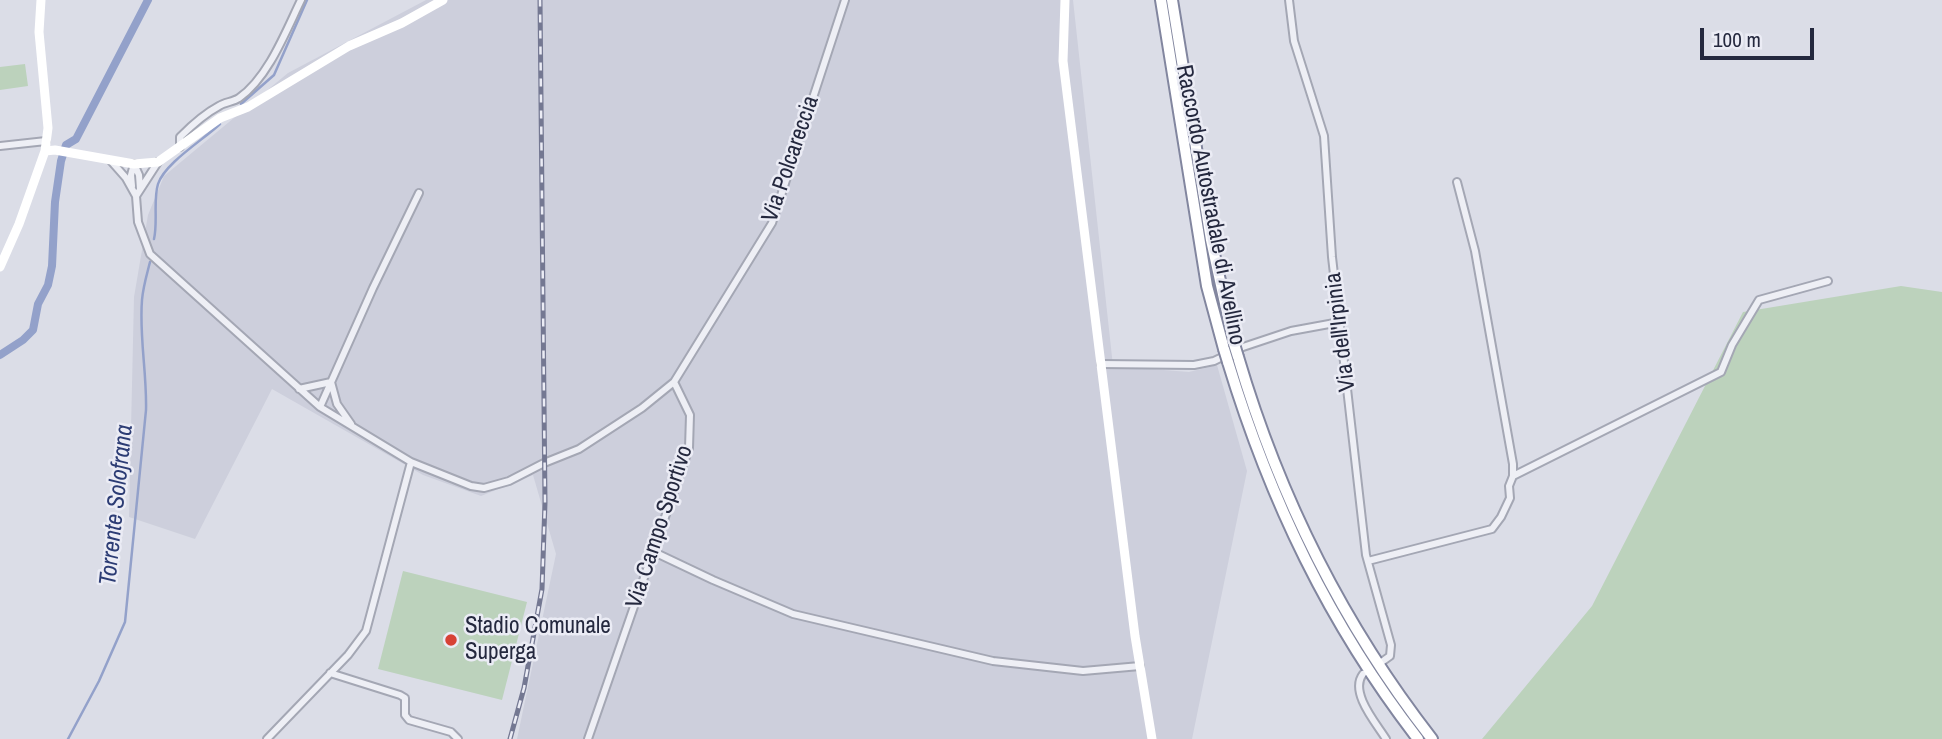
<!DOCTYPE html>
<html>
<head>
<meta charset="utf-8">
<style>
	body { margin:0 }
	#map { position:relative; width:1942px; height:739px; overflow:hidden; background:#dbdde7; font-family:"Archivo Narrow",sans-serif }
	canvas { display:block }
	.scale { position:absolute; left:1700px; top:28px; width:114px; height:32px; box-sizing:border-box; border:4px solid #24283e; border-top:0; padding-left:9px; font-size:21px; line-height:24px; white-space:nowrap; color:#24283e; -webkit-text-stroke:5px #ebecf5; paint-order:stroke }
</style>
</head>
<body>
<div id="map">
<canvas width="1942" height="739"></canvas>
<div class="scale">100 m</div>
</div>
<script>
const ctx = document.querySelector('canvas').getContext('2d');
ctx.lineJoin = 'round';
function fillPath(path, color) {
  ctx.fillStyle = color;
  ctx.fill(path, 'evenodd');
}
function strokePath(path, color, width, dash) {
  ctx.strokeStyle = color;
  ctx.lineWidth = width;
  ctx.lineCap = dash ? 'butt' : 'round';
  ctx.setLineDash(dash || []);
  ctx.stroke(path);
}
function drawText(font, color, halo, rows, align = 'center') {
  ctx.font = font + ' "Archivo Narrow",sans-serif';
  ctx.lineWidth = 5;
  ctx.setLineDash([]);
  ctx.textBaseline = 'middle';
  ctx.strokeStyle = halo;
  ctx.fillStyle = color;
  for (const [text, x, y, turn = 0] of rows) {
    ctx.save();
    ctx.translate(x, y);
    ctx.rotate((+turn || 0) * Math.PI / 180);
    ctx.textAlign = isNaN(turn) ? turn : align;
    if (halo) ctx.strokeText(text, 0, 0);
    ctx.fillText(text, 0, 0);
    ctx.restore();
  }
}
fillPath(new Path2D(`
	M426 0H1073L1113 366 1189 372 1217 365 1247 471 1192 739H517L556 554 533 475 481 496 423 475 272 389 195 539 129 517 134 297 148 215 164 176 288 73Z`), '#cdcfdc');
fillPath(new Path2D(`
	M25 64 28 86 0 90V67Z
	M1901 286 1942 292V739H1482L1592 606 1743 312Z
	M403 571 527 602 502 700 378 669Z`), '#bcd2bc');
strokePath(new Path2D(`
	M241 104 274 75 307 0
	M154 239C158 222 153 200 158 184 165 163 203 140 220 124
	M68 739 99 681 125 622 146 410C147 373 139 336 142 300 143 287 147 274 150 262`), '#93a1ca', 2.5);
strokePath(new Path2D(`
	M0 355 23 340 33 330 38 304 48 285 52 266 55 202 61 161 66 145 76 139 148 0`), '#93a1ca', 8);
const street = new Path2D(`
	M1289 0 1294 41 1324 136 1332 257 1366 555 1391 645 1390 656 1383 661
	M0 146 46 141
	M180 147V137C192 125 204 114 219 106 225 102 233 102 239 98 268 78 286 31 301 0
	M111 161 126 178 136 196 138 222 150 254 320 407 411 462 471 486 484 488 509 481 544 463 579 449 642 408 674 382 690 415 689 448 588 739
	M134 164 139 175 140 189
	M132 186 131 175 134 164
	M136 196 158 162
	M1101 364 1194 365 1214 361 1243 347 1291 331 1340 322
	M331 382 337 404 351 424
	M674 382 772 223 845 0
	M299 389 331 382
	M320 407 373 288 419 193
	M1513 476 1721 372 1732 345 1759 300 1828 281
	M654 552 713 580 793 614 993 661 1083 671 1140 666
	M1368 561 1492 529 1501 517 1510 498 1509 486 1513 476V464L1475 251 1457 182
	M330 673 400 695 405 698V715L409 720 451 732 458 739
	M1363 674C1349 692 1376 723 1386 739
	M267 739 348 655 366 631 411 462`);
const highway = new Path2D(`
	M1161 0 1207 286 1224 349
	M1172 0 1211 240 1234 344
	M1238 357C1279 496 1343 625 1432 739
	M1228 362C1270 500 1329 624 1418 739`);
strokePath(street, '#a4a7b4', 10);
strokePath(highway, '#82869f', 14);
strokePath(street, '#eeeff5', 6);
strokePath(new Path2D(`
	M1065 0 1063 61 1135 636 1152 739
	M45 151 55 150 134 164 158 162 220 118 248 107 349 46 402 23 443 0
	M0 267 19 224 45 151 48 128 39 32 41 0`), '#fff', 9);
strokePath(highway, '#fff', 10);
const rail = new Path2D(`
	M510 739 524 688 542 589 545 502 540 0`);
strokePath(rail, '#747892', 5);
strokePath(rail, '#ebecf5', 2.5, [8]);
const highwayBridge = new Path2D(`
	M1234 344 1238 357
	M1224 349 1228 362`);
strokePath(highwayBridge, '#82869f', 14, []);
strokePath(highwayBridge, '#fff', 10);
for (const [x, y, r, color] of [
	[451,640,7,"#d74235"]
]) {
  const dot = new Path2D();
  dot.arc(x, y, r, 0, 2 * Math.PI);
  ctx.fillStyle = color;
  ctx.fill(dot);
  strokePath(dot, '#ebecf5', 2.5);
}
drawText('23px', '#24283e', '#ebecf5', [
	["Via Polcareccia",791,159,-71],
	["Raccordo Autostradale di Avellino",1210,205,79],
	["Via dell'Irpinia",1341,332,-97],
	["Via Campo Sportivo",660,527,-72]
]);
drawText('23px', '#24283e', '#ebecf5', [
	["Stadio Comunale",465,627],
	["Superga",465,653]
], 'left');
drawText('italic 24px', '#2c3c74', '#ebecf5', [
	["Torrente Solofrana",117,505,-84]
]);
</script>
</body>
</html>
